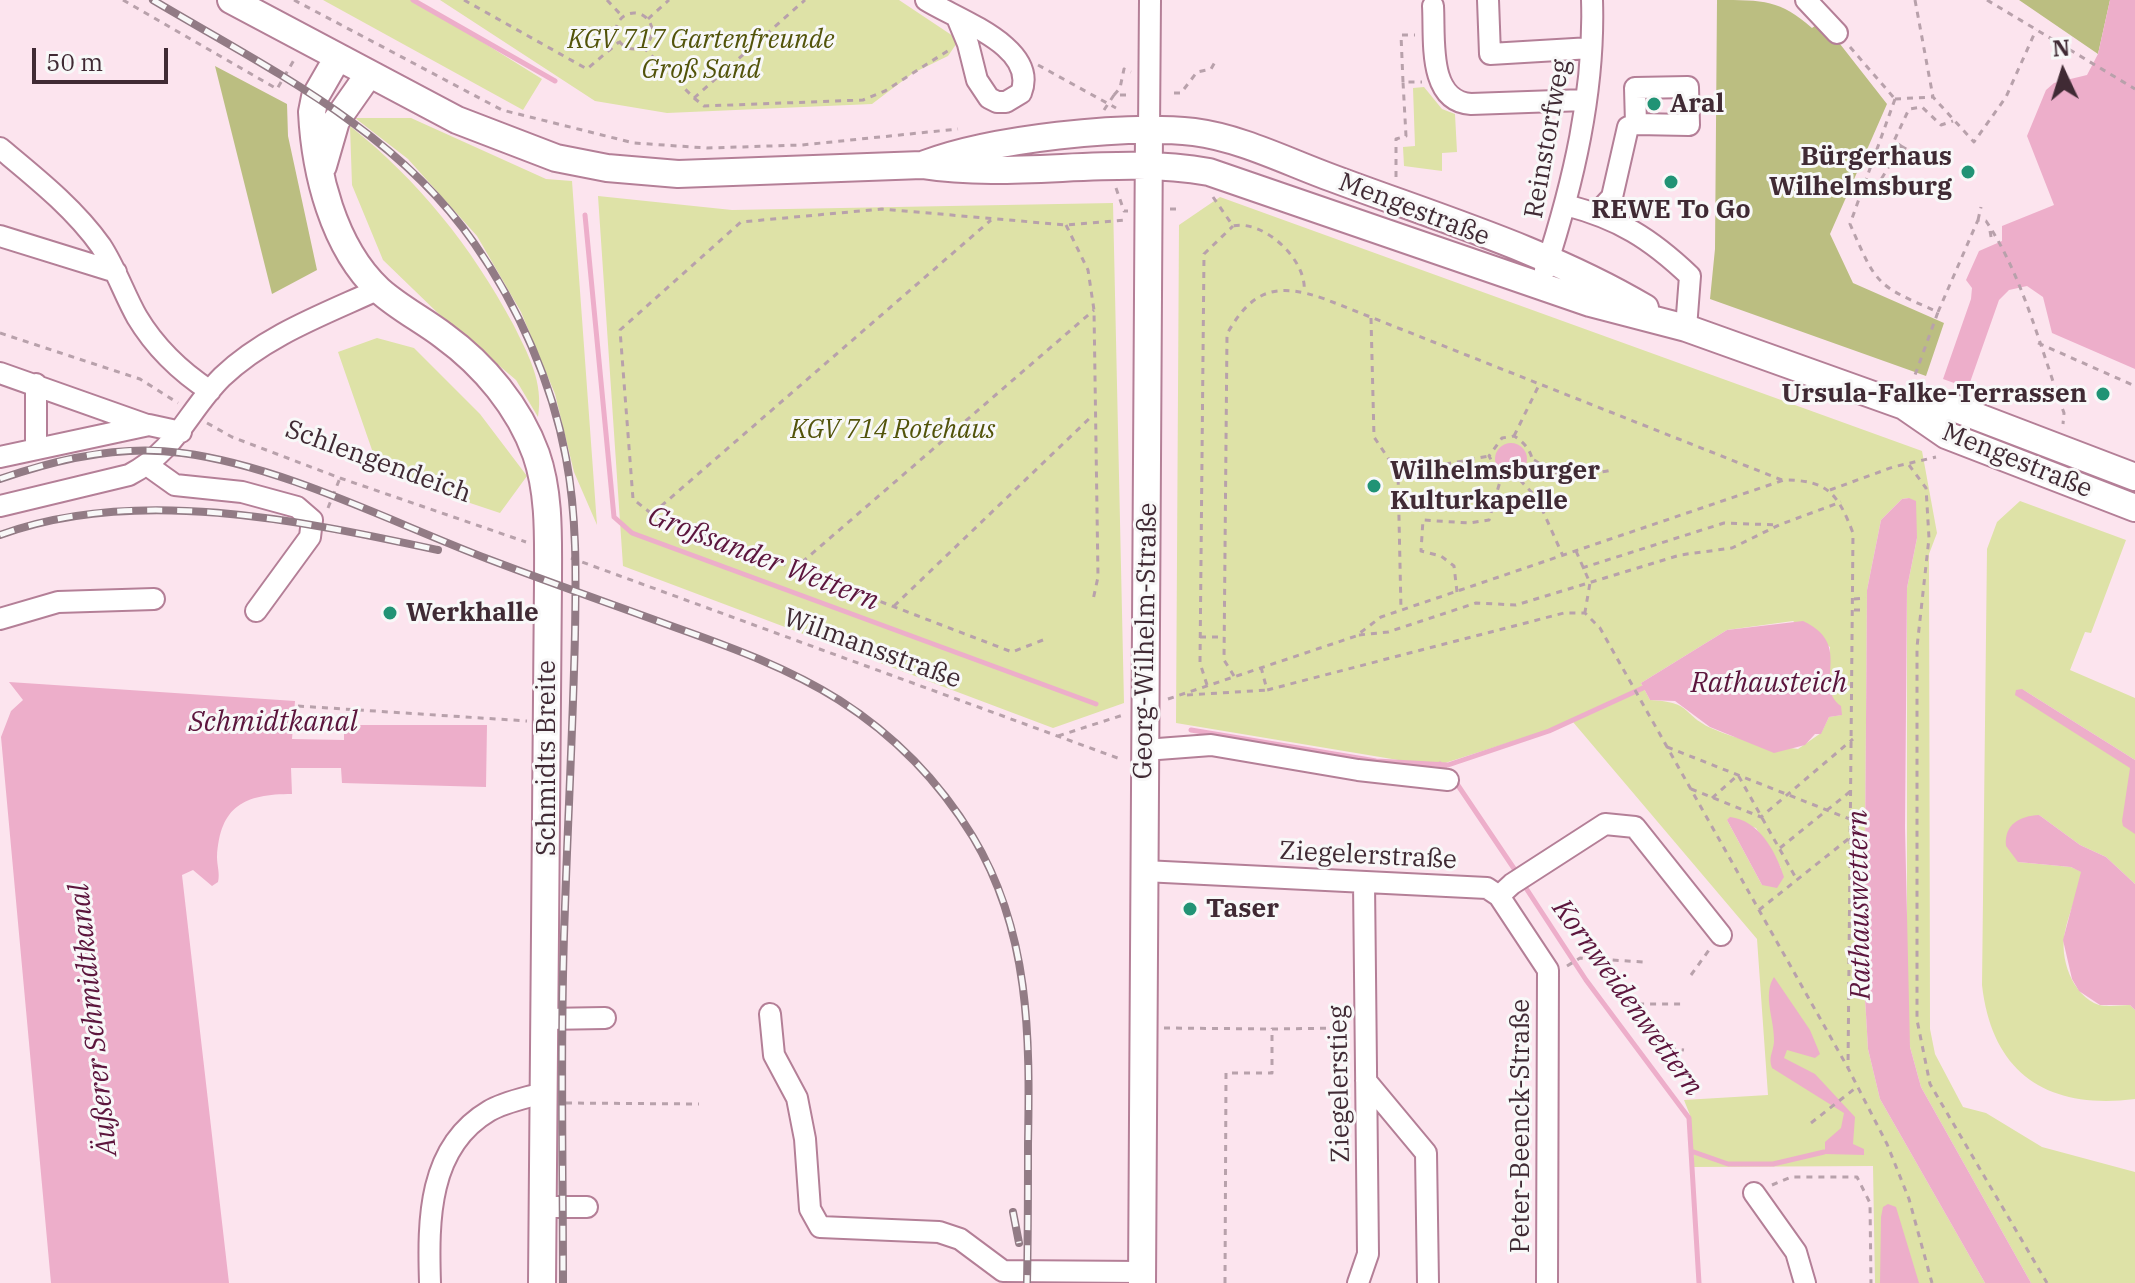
<!DOCTYPE html>
<html>
<head>
<meta charset="utf-8">
<style>
	body { margin:0 }
	#map { position:relative; width:2135px; height:1283px; overflow:hidden; background:#fce4ee; font-family:"IBM Plex Serif",serif }
	canvas { display:block }
	.north { position:absolute; left:2023px; top:32px; width:80px; height:80px; -webkit-text-stroke:6px #f8f8f8; paint-order:stroke; rotate:356deg; font-size:22px; font-weight:700; line-height:32px; text-align:center; color:#402a34 }
	.north::after { content:''; display:block; margin:auto; width:28px; height:36px; background:#402a34; clip-path:polygon(50% 0,100% 100%,50% 72%,0 100%) }
	.scale { position:absolute; left:32px; top:48px; width:136px; height:36px; box-sizing:border-box; border:4px solid #402a34; border-top:0; padding-left:10px; font-size:24px; line-height:28px; white-space:nowrap; color:#402a34; -webkit-text-stroke:6px #f8f8f8; paint-order:stroke }
</style>
</head>
<body>
<div id="map">
<canvas width="2135" height="1283"></canvas>
<div class="north">N</div>
<div class="scale">50 m</div>
</div>
<script>
const ctx = document.querySelector('canvas').getContext('2d');
ctx.lineJoin = 'round';
function fillPath(path, color) {
  ctx.fillStyle = color;
  ctx.fill(path, 'evenodd');
}
function strokePath(path, color, width, dash) {
  ctx.strokeStyle = color;
  ctx.lineWidth = width;
  ctx.lineCap = dash ? 'butt' : 'round';
  ctx.setLineDash(dash || []);
  ctx.stroke(path);
}
function drawText(font, color, halo, rows, align = 'center') {
  ctx.font = font + ' "IBM Plex Serif",serif';
  ctx.lineWidth = 6;
  ctx.setLineDash([]);
  ctx.textBaseline = 'middle';
  ctx.strokeStyle = halo;
  ctx.fillStyle = color;
  for (const [text, x, y, turn = 0] of rows) {
    ctx.save();
    ctx.translate(x, y);
    ctx.rotate((+turn || 0) * Math.PI / 180);
    ctx.textAlign = isNaN(turn) ? turn : align;
    if (halo) ctx.strokeText(text, 0, 0);
    ctx.fillText(text, 0, 0);
    ctx.restore();
  }
}
fillPath(new Path2D(`
	M323 0H415L542 79 523 110Z
	M440 0H899L959 40 948 56 913 73 872 104 667 113 595 101Z
	M1424 87 1442 109 1455 114 1457 152 1442 153V171L1404 166 1403 147 1415 146 1413 88Z
	M355 118H411L546 179 572 181 597 525 574 472 555 394 521 312 477 236 408 159Z
	M350 126C419 181 471 246 513 324 528 354 544 382 538 417L516 380 443 318 383 260 352 185Z
	M598 196 732 210 1113 203 1124 703 1053 728 623 566Z
	M1220 197 1922 451 1937 533 1929 554 1930 1029 1935 1054 1963 1107 1986 1113 2042 1147 2135 1172V1283H2031L1921 1087 1910 1047 1907 1017V588L1917 538 1909 498 1902 499 1881 520 1867 590 1864 980 1868 1049 1880 1099 1985 1283H1875L1873 1166 1694 1167 1690 1115 1684 1100 1768 1095 1757 939 1573 722 1445 763 1404 761 1176 723 1179 225ZM1793 621 1830 647 1829 693 1841 715 1829 717 1821 733 1798 749C1767 745 1740 741 1711 728 1681 714 1693 702 1650 700L1641 683 1727 630ZM1727 820 1756 828 1781 868 1762 885Z
	M377 338 414 348 480 414 527 476 500 513 380 473 338 352Z
	M2020 501 2126 540 2091 633 2085 632 2070 670 2135 698V760L2022 689 2135 770V884L2106 857 2080 845 2039 815 2018 862 2071 867 2082 872C2079 893 2069 911 2065 932 2059 957 2072 996 2099 1005 2108 1007 2121 1005 2130 1005L2135 1010V1099C2048 1110 1992 1074 1982 985L1987 549 1997 522Z`), '#dee2a7');
fillPath(new Path2D(`
	M1717 0C1764 0 1780 0 1812 28L1822 21 1887 104 1830 234 1853 283 1944 323 1926 376 1710 299 1715 249Z
	M2019 0H2110L2098 54Z
	M215 66 287 104 288 136 317 270 272 294Z`), '#bbbe81');
fillPath(new Path2D(`
	M2110 0H2135V369L2052 333 2043 297 2027 286 2009 290 1999 300 1968 388 1943 379 1971 299 1972 288 1966 280 1979 251 2002 241V226L2054 205 2027 136 2046 90 2054 83 2087 75 2098 54Z
	M1495 459a16 16 0 1 1 32 0a16 16 0 1 1-32 0Z
	M1909 498 1916 501 1917 538 1907 588 1905 828 1910 1047 1921 1087 2031 1283H1985L1880 1099 1868 1049 1864 980 1867 590 1881 520 1902 499Z
	M1803 621C1855 645 1812 685 1841 706L1842 715 1829 717 1821 734H1815L1805 745 1774 753 1710 727 1675 701 1650 700 1641 683 1727 630Z
	M9 682 295 701 292 739 344 740V725H487L486 787 342 783 341 768H291L292 794C244 794 220 806 217 857 217 866 220 873 218 882L212 886 193 870 182 875 229 1283H51L1 737 11 711 23 700Z
	M2022 689 2135 760V834L2123 826 2122 821 2130 768 2015 695 2016 690Z
	M2039 815 2080 845 2106 857 2135 884V1010L2130 1005H2100L2079 991 2072 979 2063 940 2081 872 2071 867 2018 862 2006 846C2004 824 2020 816 2039 815Z
	M1730 817C1759 820 1776 852 1784 877L1777 888 1762 885 1727 820Z
	M1774 977 1810 1030 1820 1054 1815 1058 1787 1050 1784 1058 1815 1074 1855 1117 1853 1144 1864 1149V1155L1825 1154V1142L1841 1128 1844 1113 1772 1068C1768 1057 1773 1053 1774 1042 1775 1021 1762 995 1774 977Z
	M1888 1204 1896 1207 1919 1283H1880L1881 1217 1883 1207Z`), '#edaeca');
strokePath(new Path2D(`
	M413 0 555 81
	M585 215 614 517 632 533 1096 704
	M1191 730 1376 761 1448 765 1549 731 1643 688
	M1440 764 1453 778 1517 873
	M1522 882 1586 980 1689 1118 1699 1283
	M1691 1151 1728 1164H1773L1824 1152`), '#edaeca', 5);
const minor = new Path2D(`
	M926 0C958 20 1039 47 1021 93L1006 102H997L989 98 977 80 968 44 958 20
	M1488 0 1490 54 1591 48
	M1806 0 1837 33
	M1433 6C1435 38 1427 101 1471 104L1585 100
	M1149 131 1150 0
	M0 148C36 178 74 208 101 246 116 269 124 294 137 317 155 347 181 372 210 391
	M1566 205C1619 219 1650 238 1690 276L1686 328
	M1597 213 1612 197 1628 127 1636 124 1689 125 1688 87 1635 88 1636 124
	M0 236 116 272
	M1545 270C1573 184 1595 92 1592 0
	M0 373 147 425
	M36 449V384
	M0 457 149 425 181 432
	M147 465 175 485 242 492 297 507 312 520 310 537 256 611
	M0 506 129 475C177 450 187 412 222 377 266 335 325 314 379 289
	M0 619 58 602 154 599
	M1145 750 1211 745 1358 770 1448 780
	M1144 871 1487 888 1499 896 1548 970 1547 1283
	M1499 896 1512 884 1605 824 1635 827 1721 935
	M770 1014 774 1055 797 1098 805 1139 810 1209 820 1227 939 1232 960 1239 1003 1271 1142 1272
	M545 1019 605 1018
	M1366 1081 1426 1153 1428 1283
	M1754 1193 1796 1252 1805 1283
	M543 1207H587
	M430 1283C428 1220 428 1147 489 1111 504 1102 526 1098 542 1093
	M1358 1283 1368 1254 1364 882`);
const major = new Path2D(`
	M231 0 457 120 556 158 607 168 678 174 922 165C1017 180 1114 155 1209 172L1590 303 1686 328 1904 406 1946 435 2135 508
	M338 57 315 97 312 112C315 172 333 247 379 290 399 308 423 320 444 336 484 365 519 407 536 454 550 494 548 539 548 581L542 1283
	M925 164C991 139 1124 124 1194 132 1241 138 1288 162 1332 178 1436 217 1549 251 1645 308
	M323 166 336 121 369 74
	M1904 406 1957 409 2135 477
	M1142 1283 1149 131`);
strokePath(minor, '#b47f97', 24);
strokePath(major, '#b47f97', 30);
strokePath(new Path2D(`
	M123 0 277 89 294 60
	M294 0 502 110 634 143 707 148 802 145 958 129
	M464 0 587 69 619 42
	M607 0 622 16
	M1915 0 1933 97 1974 142 2006 97 2036 30
	M1987 0 2135 89
	M616 31a18 18 0 1 1 36 0a18 18 0 1 1-36 0Z
	M648 19 669 0
	M643 47 694 98 805 0
	M1850 47 1895 99
	M1038 65 1116 108
	M1403 82 1401 35H1415
	M1174 93H1181L1197 72 1211 69 1215 62
	M1114 95 1120 88 1124 69 1131 72
	M694 98 704 106 863 100 885 91 949 50
	M1895 99 1850 224C1877 286 1876 285 1938 312L1911 386
	M1895 99 1933 97
	M1104 110 1114 95H1128
	M1901 146 1908 150
	M1396 177V139L1406 136 1403 82H1422
	M1863 187 1876 188 1901 146 1894 141 1909 109 1922 107 1941 125 1953 121
	M1116 188 1124 211H1128
	M1213 197 1233 226C1264 219 1308 261 1304 292
	M1170 209H1181
	M1978 220 1981 207
	M1066 225 1088 270 1094 310 1098 577 1093 600
	M1990 231 1992 242
	M1938 312 1978 220 1986 221C2023 276 2041 350 2064 413L2063 424
	M1371 318 1374 437 1398 473 1401 610
	M0 333 140 379 178 403
	M2038 343 2135 386
	M207 423 232 437 340 478 526 542
	M1514 436 1540 383
	M1534 460C1541 464 1550 472 1558 473 1566 475 1604 473 1611 470
	M1909 465 1926 488 1929 538 1917 647V1020L1930 1084 2047 1283
	M1398 473 1489 456
	M1520 480 1537 498 1563 556
	M1830 490 1893 467 1936 457
	M328 508 340 478
	M652 514 991 220
	M1576 551 1590 583 1585 612
	M571 558 1123 760
	M1582 568 1724 523 1779 525
	M793 570 1094 310
	M1457 592 1454 566 1441 556 1421 551 1423 520 1469 523 1489 520 1501 478C1536 489 1544 454 1514 436L1502 438 1489 456 1501 478
	M1854 599 1866 598
	M894 606 1093 415
	M1854 610H1866
	M1359 635 1388 632 1476 603 1516 605 1680 555 1732 548 1779 525 1841 502
	M1200 637H1224
	M1043 640 1012 652 652 514 633 499 620 330 741 222 882 209 1066 225 1125 220
	M1261 667 1267 690 1564 613H1585L1600 628 1848 1068 1887 1144 1909 1199 1932 1283
	M1234 676 1224 660 1227 334C1252 289 1277 282 1325 299L1782 480
	M1207 685 1200 663 1204 254 1233 226
	M1187 695 1267 690
	M1168 699 1356 636 1381 617 1784 480C1828 480 1838 494 1853 533L1848 1068
	M298 706 527 721
	M1058 736 1123 715
	M1667 747 1852 820
	M1691 789 1761 817 1853 739
	M1712 798 1738 775 1797 880
	M1780 848 1852 790
	M1759 910 1852 836
	M1603 958 1633 1004H1683
	M1567 966 1580 958 1643 962
	M1691 975 1709 950
	M1633 1004 1663 1048 1684 1050
	M1164 1028 1272 1029
	M566 1103 699 1104
	M1811 1123 1858 1086
	M1772 1185 1791 1177H1857L1870 1203 1871 1283
	M1225 1283 1226 1073H1272V1029L1348 1028`), '#b8a1ab', 3, [6, 6]);
strokePath(minor, '#fff', 20);
strokePath(major, '#fff', 26);
const rail = new Path2D(`
	M153 0C267 68 396 130 474 243 518 306 552 382 566 458 577 516 576 575 575 634 573 725 568 816 565 907 560 1032 563 1158 563 1283
	M0 479C57 459 121 444 182 453 283 466 393 523 488 559 551 583 614 605 677 628 733 648 788 668 839 700 894 735 939 781 973 837 1030 932 1030 1036 1028 1144 1028 1190 1028 1237 1027 1283
	M0 535C135 485 302 521 438 550
	M1013 1212 1019 1243`);
strokePath(rail, '#927b85', 8);
strokePath(rail, '#f8f8f8', 5, [15]);
for (const [x, y, r, color] of [
	[1654,104,8,"#219375"],
	[1968,172,8,"#219375"],
	[1671,182,8,"#219375"],
	[2103,394,8,"#219375"],
	[1374,486,8,"#219375"],
	[390,613,8,"#219375"],
	[1190,909,8,"#219375"]
]) {
  const dot = new Path2D();
  dot.arc(x, y, r, 0, 2 * Math.PI);
  ctx.fillStyle = color;
  ctx.fill(dot);
  strokePath(dot, '#f8f8f8', 3);
}
drawText('italic 26px', '#52530a', '#f8f8f8', [
	["KGV 717 Gartenfreunde",701,40],
	["Groß Sand",701,70],
	["KGV 714 Rotehaus",893,430]
]);
drawText('bold 26px', '#402a34', '#f8f8f8', [
	["Aral",1670,104],
	["Bürgerhaus",1952,157,"right"],
	["Wilhelmsburg",1952,187,"right"],
	["REWE To Go",1671,210,"center"],
	["Ursula-Falke-Terrassen",2087,394,"right"],
	["Wilhelmsburger",1390,471],
	["Kulturkapelle",1390,501],
	["Werkhalle",406,613],
	["Taser",1206,909]
], 'left');
drawText('26px', '#402a34', '#f8f8f8', [
	["Reinstorfweg",1548,139,-80],
	["Mengestraße",1414,210,21],
	["Mengestraße",2017,461,22],
	["Schlengendeich",378,462,20],
	["Georg-Wilhelm-Straße",1146,641,-89],
	["Wilmansstraße",872,649,20],
	["Schmidts Breite",547,758,-90],
	["Ziegelerstraße",1368,856,3],
	["Ziegelerstieg",1340,1084,-91],
	["Peter-Beenck-Straße",1521,1126,-90]
]);
drawText('italic 28px', '#5c153d', '#f8f8f8', [
	["Großsander Wettern",763,559,21],
	["Rathausteich",1769,684],
	["Schmidtkanal",273,723],
	["Rathauswettern",1860,905,-91],
	["Kornweidenwettern",1627,998,54],
	["Äußerer Schmidtkanal",94,1020,-96]
]);
</script>
</body>
</html>
